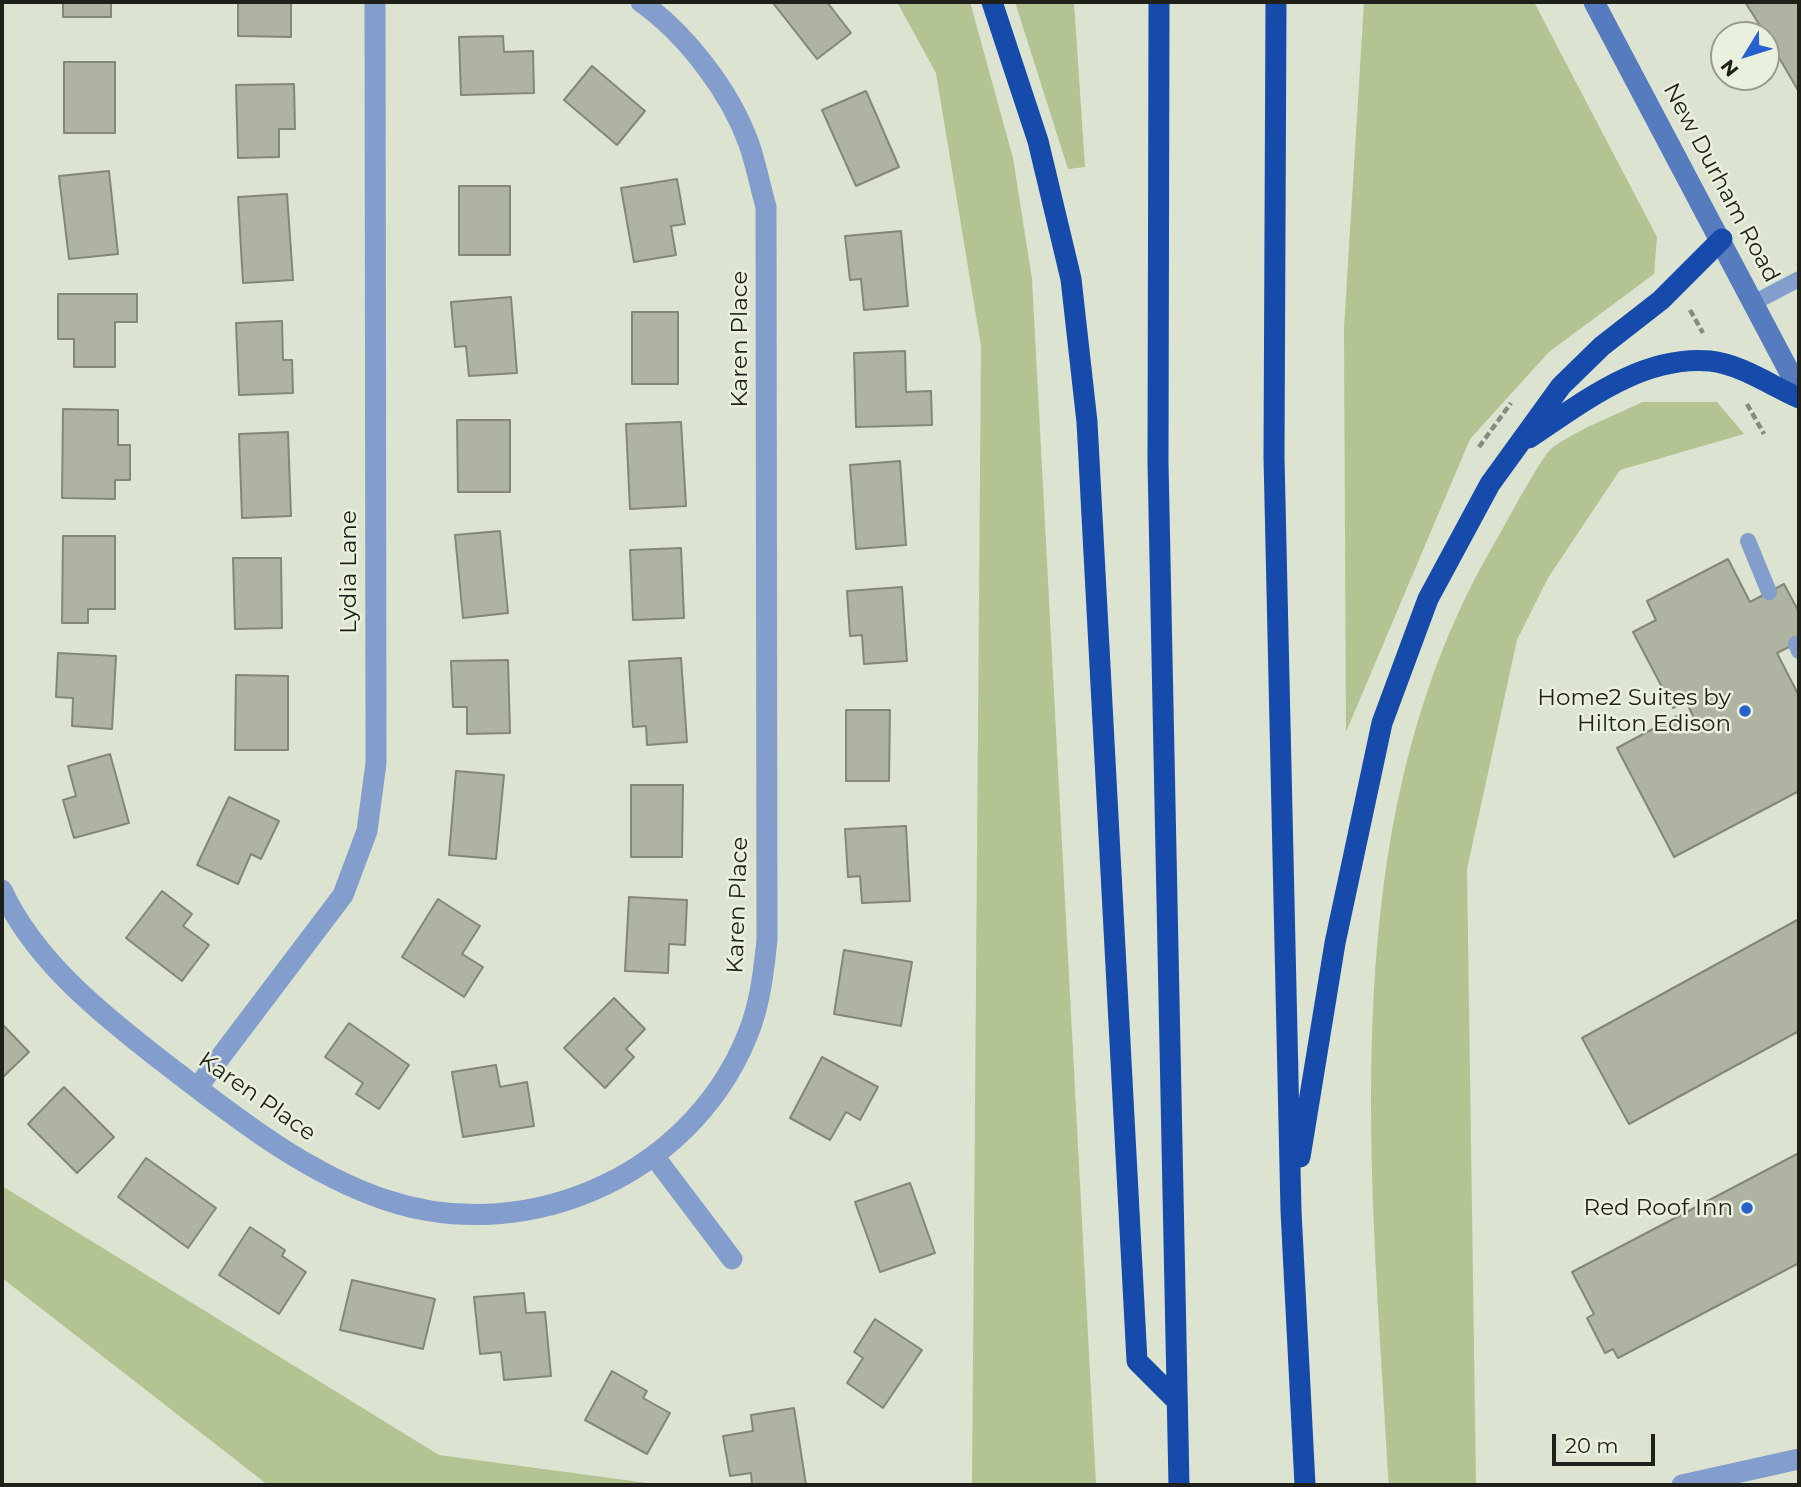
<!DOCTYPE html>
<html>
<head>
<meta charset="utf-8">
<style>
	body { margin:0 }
	#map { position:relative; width:1801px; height:1487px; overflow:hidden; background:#dce3d0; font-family:Montserrat,sans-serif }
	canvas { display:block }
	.frame { position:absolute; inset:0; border:4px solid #1e2019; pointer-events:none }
	.north { position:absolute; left:1710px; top:21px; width:70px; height:70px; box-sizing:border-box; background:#e9f0dd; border:2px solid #989d8f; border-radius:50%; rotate:232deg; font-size:19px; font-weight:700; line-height:28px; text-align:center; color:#1e2019 }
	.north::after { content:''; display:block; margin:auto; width:24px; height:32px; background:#2661ce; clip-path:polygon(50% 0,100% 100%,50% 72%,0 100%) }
	.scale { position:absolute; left:1552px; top:1434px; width:103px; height:32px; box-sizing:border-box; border:4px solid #1e2019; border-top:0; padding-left:9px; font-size:21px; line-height:24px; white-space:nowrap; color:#1e2019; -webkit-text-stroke:5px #e9f0dd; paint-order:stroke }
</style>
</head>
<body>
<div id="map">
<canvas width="1801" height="1487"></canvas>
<div class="frame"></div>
<div class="north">N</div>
<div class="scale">20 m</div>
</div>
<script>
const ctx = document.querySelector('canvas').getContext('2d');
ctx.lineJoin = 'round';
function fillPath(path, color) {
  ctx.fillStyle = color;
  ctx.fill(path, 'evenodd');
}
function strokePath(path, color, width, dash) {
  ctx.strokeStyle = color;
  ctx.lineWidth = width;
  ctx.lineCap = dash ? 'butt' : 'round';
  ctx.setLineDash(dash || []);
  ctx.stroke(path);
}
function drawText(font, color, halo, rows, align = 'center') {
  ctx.font = font + ' Montserrat,sans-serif';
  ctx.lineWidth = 5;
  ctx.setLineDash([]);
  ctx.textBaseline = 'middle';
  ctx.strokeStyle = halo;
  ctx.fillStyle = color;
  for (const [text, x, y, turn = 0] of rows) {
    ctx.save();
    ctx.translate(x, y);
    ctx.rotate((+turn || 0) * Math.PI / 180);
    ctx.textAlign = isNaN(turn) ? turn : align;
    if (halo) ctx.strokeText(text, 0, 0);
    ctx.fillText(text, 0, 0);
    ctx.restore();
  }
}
fillPath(new Path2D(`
	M897 2H970L1013 158 1032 279 1096 1485H972L981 346 936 73Z
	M1015 2H1074L1085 167 1068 169Z
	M1364 2H1534L1657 237 1654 274 1549 352 1470 439 1346 732 1344 329Z
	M1642 402H1717L1744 434 1620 470 1548 578 1517 640 1467 869 1476 1485H1389C1372 1172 1329 821 1497 539 1507 522 1541 457 1552 448 1576 430 1614 416 1642 402Z
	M2 1186 439 1455 662 1485H268L2 1278Z`), '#b3c392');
const building = new Path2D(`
	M63 2H111V17H63Z
	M238 2H291V37L238 36Z
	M827 2 851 33 817 59 773 3Z
	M1745 2H1799V92L1766 35Z
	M503 36 504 52 533 51 534 93 461 95 459 37Z
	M64 62H115V133H64Z
	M592 66 645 111 617 145 564 100Z
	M294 84 295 129H279V157L238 158 236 85Z
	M866 91 899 167 856 186 822 110Z
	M109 171 118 254 69 259 59 176Z
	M677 179 685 224 671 226 676 255 634 262 621 188Z
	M459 186H510V255H459Z
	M287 194 293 280 243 283 238 197Z
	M901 231 908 306 864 310 861 279 850 280 845 236Z
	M58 294H137V322H115V367H74V339H58Z
	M511 297 517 373 469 376 466 346 455 347 451 302Z
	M632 312H678V384H632Z
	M282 321 283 360H292L293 393 239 395 236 323Z
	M905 351 906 392 931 391 932 425 856 427 854 353Z
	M63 409 118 410V445H130V480H115V499L62 498Z
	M457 420H510V492H458Z
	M681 422 686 506 630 509 626 424Z
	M288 432 291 516 242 518 239 434Z
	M900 461 906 545 856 549 850 465Z
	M500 531 508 613 463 618 455 535Z
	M63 536H115V609H88V623H62Z
	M681 548 684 618 633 620 630 550Z
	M233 558H281L282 628 235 629Z
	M1728 559 1750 602 1784 584 1799 612V642L1777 653 1799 696V791L1674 857 1617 748 1679 715 1683 723 1694 718 1686 701 1673 708 1633 632 1656 620 1647 601Z
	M902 587 907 661 864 664 862 635 850 636 847 591Z
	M58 653 116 656 112 729 72 726 73 698 56 697Z
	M681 658 687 742 647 745 646 726 633 727 629 661Z
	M508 660 510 733 467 734V707H453L451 661Z
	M236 675 288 676V750H235Z
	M846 710H890L889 781H846Z
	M110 754 129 823 74 838 63 800 76 796 68 766Z
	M456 771 504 775 496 859 449 855Z
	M631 785H683L682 857H631Z
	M229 797 279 821 261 859 251 854 238 884 197 865Z
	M906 826 910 901 862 903 860 876 848 877 845 829Z
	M162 891 192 914 183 926 209 945 182 981 126 938Z
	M629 897 687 900 685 945 669 944 668 973 625 971Z
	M438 899 480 926 462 954 483 967 464 997 402 957Z
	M1799 919V1031L1629 1124 1582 1038Z
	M844 950 912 962 901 1026 834 1014Z
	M614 998 645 1029 626 1049 634 1057 605 1088 564 1048Z
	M349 1023 409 1065 379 1109 356 1094 363 1083 325 1057Z
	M2 1024 29 1052 2 1078Z
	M822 1057 878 1087 860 1120 846 1112 830 1140 790 1118Z
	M496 1065 500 1087 527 1082 534 1126 463 1137 452 1072Z
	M64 1087 114 1137 77 1173 28 1124Z
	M1799 1153V1263L1618 1358 1613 1349 1605 1353 1587 1318 1594 1314 1572 1272Z
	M146 1158 216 1208 188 1248 118 1197Z
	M910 1183 935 1253 880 1272 855 1202Z
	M250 1227 285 1250 282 1256 306 1272 279 1314 219 1275Z
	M352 1280 435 1299 423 1349 340 1330Z
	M524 1293 526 1313 545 1312 551 1376 504 1380 501 1352 480 1354 474 1297Z
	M875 1319 922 1350 883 1408 847 1383 863 1358 854 1352Z
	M612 1371 647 1391 643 1398 670 1413 647 1454 585 1420Z
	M794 1408 806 1485H752L751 1473 730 1476 723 1436 753 1431 751 1415Z`);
fillPath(building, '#aeb4a1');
strokePath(building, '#828876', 2);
strokePath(new Path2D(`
	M1690 310 1703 333
	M1747 404 1764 434
	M1479 447 1511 403`), '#868b7e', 4.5, [7, 3.5]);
strokePath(new Path2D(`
	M1755 302 1799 279
	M1748 541 1769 592
	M1796 644 1799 651`), '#839ecc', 16);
strokePath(new Path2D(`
	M2 890C35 962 105 1017 167 1065 235 1117 305 1173 386 1200 532 1249 701 1170 752 1023 761 996 764 968 767 940L766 207C760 186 756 164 749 144 730 91 686 34 641 2
	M197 1088 343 895 367 831 376 763 375 2
	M654 1156 732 1259
	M1682 1485 1799 1459`), '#839ecc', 21);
strokePath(new Path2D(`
	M1594 2 1799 390`), '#567cbf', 21);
strokePath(new Path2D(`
	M992 2 1038 141 1071 279 1087 422 1137 1361 1175 1399
	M1159 2 1158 462 1179 1485
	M1276 2 1274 457 1291 1211 1305 1485
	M1529 438C1582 403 1641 355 1710 361 1740 364 1772 386 1799 398
	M1300 1157 1335 943 1382 723 1428 599 1490 484 1561 386 1602 346 1661 300 1722 239`), '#164bab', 21);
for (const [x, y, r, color] of [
	[1745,711,7,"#2661ce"],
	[1747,1208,7,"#2661ce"]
]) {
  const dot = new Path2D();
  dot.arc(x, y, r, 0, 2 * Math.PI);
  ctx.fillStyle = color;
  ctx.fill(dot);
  strokePath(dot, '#e9f0dd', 2.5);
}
drawText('23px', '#1e2019', '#e9f0dd', [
	["New Durham Road",1721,183,62],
	["Karen Place",740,339,-90],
	["Lydia Lane",349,572,-90],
	["Karen Place",738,905,-88],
	["Karen Place",257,1097,35]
]);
drawText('23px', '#1e2019', '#e9f0dd', [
	["Home2 Suites by",1731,698],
	["Hilton Edison",1731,724],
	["Red Roof Inn",1733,1208]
], 'right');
</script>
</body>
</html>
